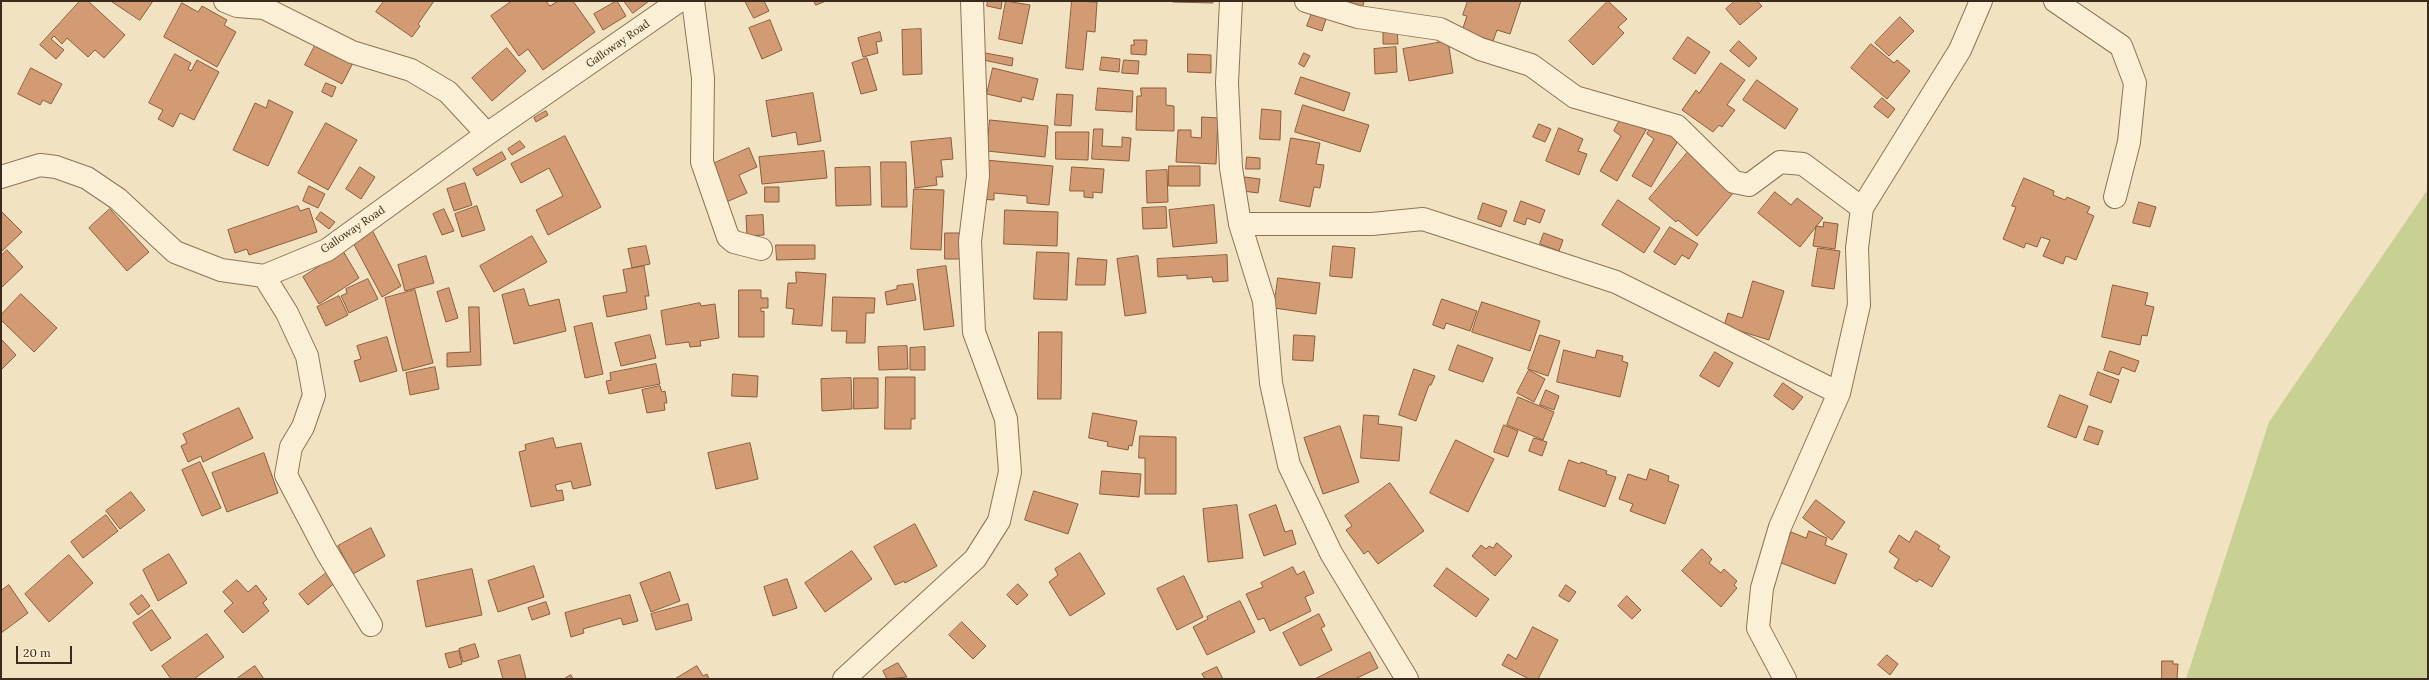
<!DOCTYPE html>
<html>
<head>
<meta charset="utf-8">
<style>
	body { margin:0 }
	#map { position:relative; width:2429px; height:680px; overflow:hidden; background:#f1e3c1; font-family:Lora,serif }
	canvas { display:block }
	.frame { position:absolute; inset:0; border:2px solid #3b2b1c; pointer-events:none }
	.scale { position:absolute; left:16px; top:646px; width:56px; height:18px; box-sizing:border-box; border:2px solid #3b2b1c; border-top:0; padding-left:5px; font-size:12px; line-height:14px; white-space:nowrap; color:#3b2b1c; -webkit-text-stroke:3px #f8edd1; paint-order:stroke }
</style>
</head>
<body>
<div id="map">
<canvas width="2429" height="680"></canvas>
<div class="frame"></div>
<div class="scale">20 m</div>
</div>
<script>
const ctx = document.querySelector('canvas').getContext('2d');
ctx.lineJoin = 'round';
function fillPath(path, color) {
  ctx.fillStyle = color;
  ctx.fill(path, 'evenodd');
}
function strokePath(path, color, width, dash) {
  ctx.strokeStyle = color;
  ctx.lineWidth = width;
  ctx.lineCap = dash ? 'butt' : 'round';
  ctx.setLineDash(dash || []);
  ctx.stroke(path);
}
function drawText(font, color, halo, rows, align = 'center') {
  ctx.font = font + ' Lora,serif';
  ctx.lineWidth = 3;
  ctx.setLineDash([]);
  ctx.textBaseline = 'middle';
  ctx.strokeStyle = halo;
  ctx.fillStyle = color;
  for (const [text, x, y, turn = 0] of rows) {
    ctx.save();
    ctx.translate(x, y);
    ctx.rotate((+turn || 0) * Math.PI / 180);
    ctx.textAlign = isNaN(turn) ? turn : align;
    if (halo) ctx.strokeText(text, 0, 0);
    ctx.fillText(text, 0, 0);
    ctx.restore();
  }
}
fillPath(new Path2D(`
	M2428 189V679H2186L2269 422Z`), '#c9d094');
const building = new Path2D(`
	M80 1H88L125 35 104 58 95 50 88 57 67 38 62 44 54 36 51 39 64 50 56 59 40 45Z
	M111 1H153L140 20Z
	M384 1H434L418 24 420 26 412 37 376 12Z
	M512 1H546L550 6 558 1H573L595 32 543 70 528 49 519 56 491 16Z
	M617 1 626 16 603 30 594 14Z
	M624 1H649L633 13Z
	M745 1H764L769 11 754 18Z
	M814 1H826L816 5Z
	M988 1H1002L1001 9 987 6Z
	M1006 1 1030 5 1022 44 999 39Z
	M1072 1 1097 2 1095 32 1087 31 1083 70 1066 68Z
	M1173 1H1213V3L1173 2Z
	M1346 1H1364L1363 6Z
	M1468 1H1521L1510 34 1497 30 1493 41 1462 31 1467 16 1463 15Z
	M1608 1 1627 19 1618 27 1624 33 1593 65 1569 41Z
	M1735 1H1757L1762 6 1740 25 1726 9Z
	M182 3 198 12 202 6 227 20 224 25 236 32 217 67 164 37Z
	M1312 13 1326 19 1322 31 1307 26Z
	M1900 17 1914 31 1889 56 1875 43Z
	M770 20 782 50 762 59 749 28Z
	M1397 27 1398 44H1383V28Z
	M921 29 922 74 903 75 902 30Z
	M880 32 882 41 876 42 878 53 863 57 858 38Z
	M1688 37 1710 52 1695 74 1673 59Z
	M1134 40H1147L1146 55 1131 54V45H1134Z
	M1448 41 1453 73 1409 81 1403 49Z
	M1739 41 1757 58 1749 67 1730 51Z
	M317 42 354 61 342 84 305 65Z
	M1871 44 1894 63 1897 60 1910 71 1887 99 1851 68Z
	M1396 47 1397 72 1375 74 1374 49Z
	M507 48 526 71 492 101 472 78Z
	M985 53 1013 58 1012 66 983 60Z
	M1304 53 1310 56 1304 67 1299 64Z
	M175 54 191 63 188 69 191 71 197 60 219 72 194 120 180 113 173 127 158 119 163 110 149 103Z
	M1188 54 1211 55V73L1188 72Z
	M1102 57 1120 59 1119 72 1100 70Z
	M867 58 877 90 861 94 852 63Z
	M1124 60 1139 61 1138 74 1122 73Z
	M1721 63 1745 80 1727 105 1735 110 1722 127 1719 125 1713 132 1682 110 1696 90 1699 93Z
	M31 68 62 84 51 104 43 100 40 105 18 94Z
	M993 68 1038 79 1033 100 1022 97 1021 102 987 94Z
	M1301 77 1350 93 1344 111 1295 94Z
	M1757 80 1798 109 1785 129 1743 100Z
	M326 83 336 87 332 97 322 92Z
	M1098 88 1133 91 1132 112 1096 110Z
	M1141 88H1166V105L1174 106V131L1136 130 1137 96H1141Z
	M813 93 821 141 798 145 796 132 772 137 766 101Z
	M1057 94 1073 95 1071 126 1055 125Z
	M1882 98 1895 109 1888 118 1874 107Z
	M269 100 293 112 268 166 233 150 255 103 266 108Z
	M1303 105 1369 125 1360 152 1295 132Z
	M1262 109 1281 111 1280 140 1260 139Z
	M546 111 548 115 536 122 534 118Z
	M1622 116 1646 130 1617 181 1600 171 1621 136 1614 131Z
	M1202 117 1218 118 1216 164 1176 162 1178 130H1191V137L1201 138Z
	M990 120 1048 126 1045 157 987 151Z
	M326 123 357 140 328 190 298 173Z
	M1539 124 1551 129 1545 142 1533 137Z
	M1653 124 1679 139 1651 187 1632 176 1654 139 1647 134Z
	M1559 128 1583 139 1578 151 1587 154 1579 175 1546 161Z
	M1094 129H1103L1102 146 1122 147V137L1131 138 1129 161 1092 159Z
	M1056 132H1089L1088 160 1056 159Z
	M565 136 601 207 548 235 536 210 563 196 549 168 521 183 511 164Z
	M951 138 953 159 941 160 943 177H936L937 185 915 188 911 142Z
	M1291 138 1320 143 1316 164 1324 165 1320 188 1314 187 1310 207 1280 201Z
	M520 141 525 147 512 155 508 149Z
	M749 148 757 167 739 175 747 193 724 203 708 166Z
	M824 151 827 178 762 184 759 157Z
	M502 152 506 159 477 176 473 169Z
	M1688 152 1734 192 1697 236 1678 220 1676 222 1649 199Z
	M1247 157 1260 158V169H1246Z
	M985 160 1053 166 1049 205 1027 203V196L994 193V200L981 199Z
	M881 162H906L907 207H882Z
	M1169 166H1200V186H1169Z
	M360 167 375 177 361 199 346 189Z
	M870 167 871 205 836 206 835 168Z
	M1072 167 1104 169 1102 193 1093 192V198L1084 197V191H1070Z
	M1167 170 1168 202 1147 203 1146 171Z
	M1245 177 1260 179 1258 193 1243 191Z
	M2024 178 2054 191 2053 195 2065 200 2067 197 2090 207 2087 213 2094 216 2076 260 2066 256 2063 264 2043 256 2050 240 2041 237 2037 247 2026 243 2024 248 2003 239 2016 207 2012 206Z
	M465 183 472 205 454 211 447 189Z
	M309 186 325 194 318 208 303 201Z
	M765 187H779V202H765Z
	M914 189 944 190 941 250 911 249Z
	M1775 192 1791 205 1797 198 1823 218 1800 247 1758 213Z
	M1618 200 1660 228 1644 253 1602 225Z
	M1521 201 1545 210 1540 223 1527 218 1525 225 1514 221Z
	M2139 202 2156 207 2150 227 2133 223Z
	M1483 203 1507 211 1501 227 1478 219Z
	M1214 205 1217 243 1173 247 1169 210Z
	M298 206 300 211 309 208 317 232 249 255 247 249 235 253 228 230Z
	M477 206 485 230 462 237 455 214Z
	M1166 207 1167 228 1143 229 1142 208Z
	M110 209 149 252 127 271 89 228Z
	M444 209 454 231 442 235 433 214Z
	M1005 210 1058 212 1057 246 1004 244Z
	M1 211 22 232 1 252Z
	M321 212 335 222 329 229 316 219Z
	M763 215 764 235 747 236 746 216Z
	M1824 222 1838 224 1835 249 1813 246 1816 226 1823 227Z
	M370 226 401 286 382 297 350 237Z
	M1670 227 1698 244 1689 259 1682 255 1675 265 1654 252Z
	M945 233H961V259H945Z
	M1544 233 1563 240 1559 251 1540 244Z
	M532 236 547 262 494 292 480 266Z
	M776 245H815V259L777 260Z
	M646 246 650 264 632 268 628 249Z
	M1333 246 1355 248 1352 278 1330 276Z
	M1818 248 1840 251 1834 289 1812 286Z
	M7 250 23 267 1 288V256Z
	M343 251 359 278 319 304 303 277Z
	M1037 252 1069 253 1067 300 1034 299Z
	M1227 255 1228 281 1213 282 1212 277 1187 279V275L1158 277 1157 259Z
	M426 256 434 283 405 291 398 265Z
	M1138 256 1146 313 1125 316 1117 259Z
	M1078 258 1107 260 1105 285H1076Z
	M644 266 649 296H645L647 309 607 317 603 296 627 292 623 270Z
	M946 266 954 326 924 330 917 270Z
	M796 272 826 274 822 326 792 324 794 309 786 308 788 283H796Z
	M1278 278 1320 283 1316 314 1274 308Z
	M368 279 378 299 349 313 341 296 347 293 346 289Z
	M1753 281 1784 291 1769 340 1724 326 1728 313 1742 318Z
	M913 284 916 300 887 305 885 292 897 289V286Z
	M2113 285 2148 293 2145 305 2154 307 2147 336 2142 335 2140 345 2102 337Z
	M449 288 458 318 446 322 437 292Z
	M524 289 529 306 559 299 566 331 514 344 502 295Z
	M415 290 433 363 403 371 385 298Z
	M739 290H761V298H768V308H761V312L764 311V337H739Z
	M21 294 57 328 34 352 1 320V315Z
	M339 296 348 315 326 326 317 307Z
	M833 297 875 298 874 313H866L865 343H846L847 331H832Z
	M1442 299 1477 311 1470 331 1446 323 1444 329 1433 325Z
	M1482 302 1540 321 1530 351 1472 332Z
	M700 303 701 306 715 304 719 338 700 341 701 346 690 347 689 342 666 345 661 311Z
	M469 307H479L481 365 447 367V353L470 352Z
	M592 323 603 374 585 378 574 327Z
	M1039 332H1062L1061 399H1038Z
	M650 335 656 358 621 366 615 343Z
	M1294 335 1315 336 1313 361 1293 360Z
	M1540 335 1560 341 1548 376 1528 369Z
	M387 337 397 371 360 382 354 361 361 359 357 346Z
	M1 339 16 355 1 370Z
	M1458 345 1493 358 1483 382 1449 370Z
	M907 346 908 369 879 370 878 347Z
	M925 347V370H910V348Z
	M1564 350 1595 358 1597 350 1623 356 1622 361 1628 363 1620 397 1557 382Z
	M2110 351 2139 361 2135 372 2122 367 2119 375 2104 370Z
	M1715 352 1733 363 1719 387 1700 376Z
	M656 364 660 384 609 394 606 381 611 380 610 373Z
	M435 367 439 389 410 395 406 373Z
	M1414 369 1435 376 1431 385H1429L1416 421 1399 415Z
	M1529 370 1545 379 1534 402 1517 393Z
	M2098 372 2119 380 2111 403 2090 395Z
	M733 374 758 376 757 397 732 396Z
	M886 377H915V419H911V429H885Z
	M851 378 852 409 822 411 821 379Z
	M854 378H878V408L854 409Z
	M1783 383 1803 397 1793 410 1774 396Z
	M660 386 662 392 665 391 667 403H664L665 410 647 413 642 390Z
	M1546 390 1559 396 1554 410 1540 405Z
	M2060 395 2088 406 2076 438 2048 427Z
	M1518 397 1554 412 1543 440 1507 425Z
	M239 408 253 438 203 462 201 456 188 462 181 446 187 443 183 434Z
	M1093 413 1137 421 1132 446 1129 445 1128 450 1107 446 1108 442 1089 438Z
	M1364 415 1379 416 1378 424 1402 427 1399 461 1361 458Z
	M1504 425 1518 431 1508 457 1494 452Z
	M1340 426 1359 482 1323 494 1304 438Z
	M2089 426 2103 431 2098 445 2084 440Z
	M1140 436 1176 437V494H1145V458H1139Z
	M553 438 556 448 581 443 591 485 573 489 571 481 555 485 557 491 562 490 564 500 531 507 519 452 526 450 525 445Z
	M1534 438 1547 442 1542 456 1529 451Z
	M1456 440 1494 459 1468 512 1430 493Z
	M750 443 758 479 716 489 708 453Z
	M264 453 278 493 227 512 212 473Z
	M1569 460 1580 464 1581 462 1607 471 1606 474 1616 477 1605 507 1559 490Z
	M200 462 221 508 202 516 182 470Z
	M1650 469 1669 476 1668 481 1679 485 1665 524 1630 511 1633 504 1619 499 1628 474 1646 480Z
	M1102 471 1141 474 1139 497 1100 494Z
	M1390 483 1424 531 1378 564 1368 551 1364 554 1346 530 1352 526 1345 516Z
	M1034 491 1078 504 1068 534 1025 520Z
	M131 492 145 510 120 529 106 511Z
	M1816 500 1845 522 1832 540 1803 518Z
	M1237 505 1243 558 1208 562 1203 509Z
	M1276 505 1285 532 1292 530 1296 544 1264 556 1249 515Z
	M106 515 118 531 83 558 71 542Z
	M915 524 937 566 905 583 904 581 895 585 874 547Z
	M371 528 385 556 353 574 338 546Z
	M1809 531 1827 538 1825 545 1847 554 1835 584 1779 562 1791 532 1806 538Z
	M1916 531 1940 546 1938 549 1950 557 1932 587 1919 579 1917 582 1894 568 1899 559 1889 552 1899 535 1909 542Z
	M1497 543 1512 556 1495 576 1472 556 1481 545 1486 549 1489 546 1493 548Z
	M1702 549 1712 559 1709 563 1721 573 1724 569 1737 581 1734 585 1737 588 1721 607 1682 571Z
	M852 551 872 579 825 612 805 583Z
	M1080 553 1105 594 1070 616 1049 582 1058 575 1055 569Z
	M169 554 187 583 158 601 143 570Z
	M69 555 93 583 49 622 25 594Z
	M534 566 544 597 498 612 488 581Z
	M1293 567 1297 575 1304 571 1314 593 1305 597 1311 611 1270 631 1264 618 1258 620 1246 594 1263 587 1261 583Z
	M1447 568 1489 599 1476 617 1434 586Z
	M472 569 482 615 426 627 417 581Z
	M329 571 337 581 308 605 299 594Z
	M670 572 680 601 651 612 640 583Z
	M1184 576 1203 617 1177 630 1157 589Z
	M787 579 797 608 773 616 764 587Z
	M237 580 248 592 256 585 267 599 263 603 269 611 243 633 224 611 233 603 223 592Z
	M1018 584 1028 595 1017 605 1007 595Z
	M9 585 28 613 1 633V591Z
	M1566 585 1576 592 1569 602 1559 596Z
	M142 595 150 606 138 615 130 604Z
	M630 595 638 621 623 625 621 618 583 629 584 633 571 637 565 613Z
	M1627 596 1641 610 1632 619 1618 606Z
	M1240 601 1255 632 1207 655 1193 627 1208 619 1207 617Z
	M546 602 550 614 532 620 528 608Z
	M688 604 692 620 656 630 651 614Z
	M152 610 171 638 151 651 133 623Z
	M1319 614 1325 626 1321 628 1332 650 1300 666 1283 633Z
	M962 622 986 646 973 659 949 635Z
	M1533 627 1558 640 1538 679H1529L1502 665 1508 654 1516 659Z
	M207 634 224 657 194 679H171L162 666Z
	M475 644 479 657 463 662 459 649Z
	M459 651 462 664 449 668 445 654Z
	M1370 652 1378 668 1355 679H1315Z
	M520 655 526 679H503L498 661Z
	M1887 655 1898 664 1890 675 1878 665Z
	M2162 661H2173V664H2178L2177 679H2162Z
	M898 663 907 677 887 679 883 671Z
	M255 666 264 679H239L238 678Z
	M697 666 703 676 707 674 709 679H675Z
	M1217 667 1223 679H1205L1202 674Z
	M571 675 573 679H564Z`);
fillPath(building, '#d29b73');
strokePath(building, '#8d5c3b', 1);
const minor = new Path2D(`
	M225 1 237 6 264 8 352 52 411 70 448 92 487 134
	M693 1 703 78 702 162 728 237 734 242 761 249
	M1231 1 1227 83 1231 168 1240 224 1264 301 1271 383 1289 465 1331 553 1407 679
	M1306 1 1358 17 1440 29 1480 49 1531 65 1575 97 1677 126 1734 182 1749 185 1780 162 1803 164 1862 208
	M2055 1 2121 46 2135 83 2129 142 2115 197
	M1 177 40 165 56 167 87 178 118 199 175 252 221 270 264 276 327 250 487 134 679 1
	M1240 224H1372L1423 219 1616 282 1839 393
	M264 276 287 313 307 356 314 395 303 427 291 447 286 475 326 551 371 625
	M844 679 975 559 999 521 1010 472 1006 419 974 332 970 241 978 176 972 1
	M1785 679 1758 628 1762 588 1780 527 1839 393 1859 305 1857 248 1862 208 1960 50 1981 1`);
strokePath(minor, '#8c7357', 24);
strokePath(minor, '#fbf0d5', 22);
drawText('11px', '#3b2b1c', '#f8edd1', [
	["Galloway Road",618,44,-35],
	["Galloway Road",353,230,-34]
]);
</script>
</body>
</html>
